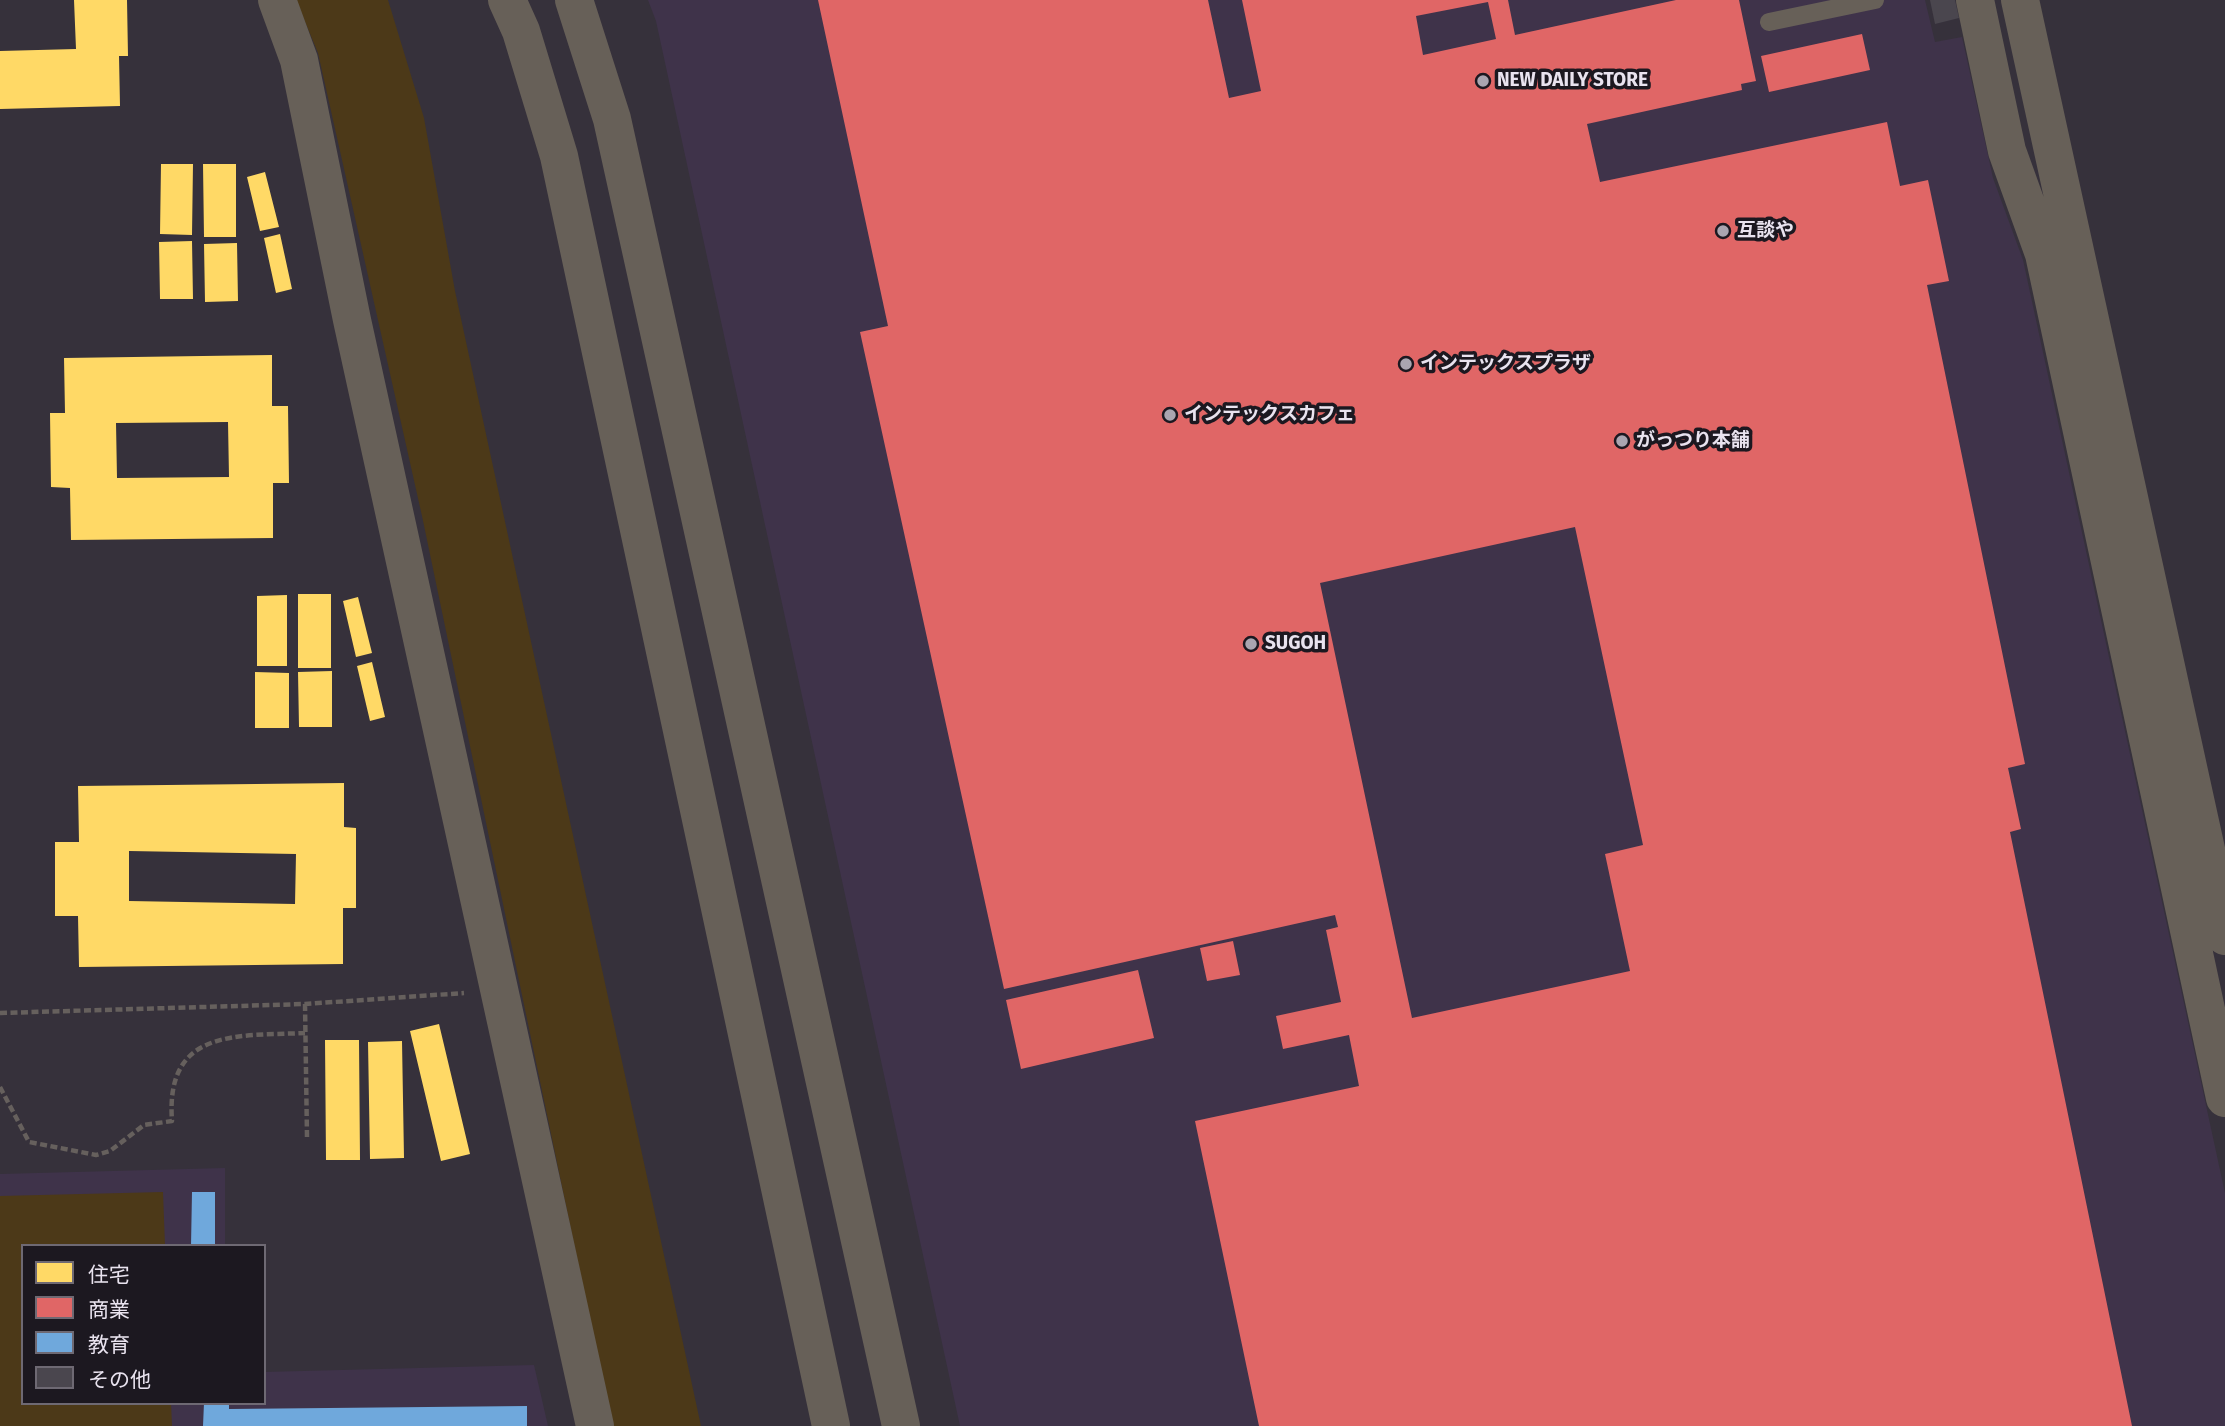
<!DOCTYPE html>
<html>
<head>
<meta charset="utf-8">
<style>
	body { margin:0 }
	#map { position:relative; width:2225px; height:1426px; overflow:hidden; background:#36313b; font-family:"Fira Sans","Noto Sans JP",sans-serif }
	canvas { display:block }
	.legend { position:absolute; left:21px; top:1244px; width:245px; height:161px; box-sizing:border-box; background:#1c1820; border:2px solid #6e6973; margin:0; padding:9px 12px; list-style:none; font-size:21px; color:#e9e3ef }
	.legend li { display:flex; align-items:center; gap:14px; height:35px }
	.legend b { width:35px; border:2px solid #6e6973 }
</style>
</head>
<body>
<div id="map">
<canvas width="2225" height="1426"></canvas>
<ul class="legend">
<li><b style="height:19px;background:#ffd966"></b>住宅</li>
<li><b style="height:19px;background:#e06666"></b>商業</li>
<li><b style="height:19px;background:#6fa8dc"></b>教育</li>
<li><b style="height:19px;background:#4a464e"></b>その他</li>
</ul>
</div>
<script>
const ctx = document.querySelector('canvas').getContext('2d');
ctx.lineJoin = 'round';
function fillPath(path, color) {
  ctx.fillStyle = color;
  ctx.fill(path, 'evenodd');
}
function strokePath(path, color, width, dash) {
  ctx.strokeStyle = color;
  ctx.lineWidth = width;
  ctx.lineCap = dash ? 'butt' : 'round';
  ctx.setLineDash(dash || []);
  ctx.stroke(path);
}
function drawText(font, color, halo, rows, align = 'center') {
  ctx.font = font + ' "Fira Sans","Noto Sans JP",sans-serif';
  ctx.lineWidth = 7;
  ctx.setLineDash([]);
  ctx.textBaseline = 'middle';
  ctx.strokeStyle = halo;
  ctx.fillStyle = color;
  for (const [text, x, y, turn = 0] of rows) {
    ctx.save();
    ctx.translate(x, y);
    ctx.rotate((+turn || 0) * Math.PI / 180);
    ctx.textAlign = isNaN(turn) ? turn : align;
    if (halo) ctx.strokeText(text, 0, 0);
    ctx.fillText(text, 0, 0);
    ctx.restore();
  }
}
fillPath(new Path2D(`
	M648 0H1925L1935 42 1962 37 1993 178 2023 260 2225 1193V1426H960L656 21Z
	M225 1168V1246H23V1403H264V1372L534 1365 548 1426H0V1174Z`), '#3f334a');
fillPath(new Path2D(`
	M296 0H388L424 118 455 291 701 1426H612L422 516 318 53Z
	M163 1192 165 1246H23V1403H171L172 1426H0V1196Z`), '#4c3918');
fillPath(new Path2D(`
	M74 0H127L128 56H119L120 106 0 109V51L76 49Z
	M161 164H193L192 235 160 234Z
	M203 164H236V237H204Z
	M265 172 279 227 260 231 247 177Z
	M280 234 292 289 276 293 264 238Z
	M192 241 193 299H160L159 242Z
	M237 243 238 301 205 302 204 244Z
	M272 355V406H288L289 483H273V538L71 540 70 488 51 487 50 413H65L64 358ZM228 422 229 477 117 478 116 423Z
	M298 594H331V668H298Z
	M287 595V666H257V596Z
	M358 597 372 653 356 657 343 601Z
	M372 662 385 717 370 721 357 666Z
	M332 671V727H299L298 672Z
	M255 672 289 673V728H255Z
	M344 783V827L356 828V908H343V964L79 967 78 916H55V842H79L78 786ZM129 851 296 854 295 904 129 901Z
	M439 1024 470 1154 441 1161 410 1031Z
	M325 1040H359L360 1160H326Z
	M402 1041 404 1158 370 1159 368 1042Z`), '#ffd966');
fillPath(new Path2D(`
	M818 0H1208L1229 98 1261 91 1242 0H1508L1515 35 1676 0H1739L1756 81 1741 84 1742 90 1587 124 1600 182 1887 122 1900 186 1928 180 1949 281 1927 285 2025 764 2008 768 2021 829 2010 832 2132 1426H1259L1195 1121 1359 1086 1349 1035 1283 1049 1276 1016 1341 1002 1326 930 1338 927 1335 915 1004 989 860 332 888 326ZM1488 2 1496 39 1423 55 1416 16ZM1575 527 1643 845 1605 854 1630 971 1412 1018 1320 583Z
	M1862 34 1870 70 1769 92 1761 56Z
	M1233 941 1240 975 1207 981 1200 948Z
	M1138 970 1154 1038 1021 1069 1006 1000Z`), '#e06666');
fillPath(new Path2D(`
	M192 1192H215V1246H191Z
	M204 1403H229V1409L527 1406V1426H203Z`), '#6fa8dc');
fillPath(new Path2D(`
	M1930 0H1955L1959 18 1935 24Z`), '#4a464e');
strokePath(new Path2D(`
	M305 1004 307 1137
	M0 1013 305 1004 464 993
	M0 1087 29 1142 96 1155 110 1151 144 1125 172 1121C165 1028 237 1036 305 1033`), '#66605d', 4.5, [7, 3.5]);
strokePath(new Path2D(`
	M1769 22 1875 0`), '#676058', 18);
strokePath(new Path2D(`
	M277 0 299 60 352 320 595 1426
	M507 0 521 31 559 156 831 1426
	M574 0 612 119 901 1426
	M1975 0 2007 151 2044 254 2225 1098
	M2020 0 2225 936`), '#676058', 38);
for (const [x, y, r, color] of [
	[1483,81,7,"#aaa5b0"],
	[1723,231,7,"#aaa5b0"],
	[1406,364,7,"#aaa5b0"],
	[1170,415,7,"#aaa5b0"],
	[1622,441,7,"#aaa5b0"],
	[1251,644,7,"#aaa5b0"]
]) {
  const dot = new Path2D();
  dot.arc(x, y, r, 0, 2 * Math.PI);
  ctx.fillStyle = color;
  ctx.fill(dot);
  strokePath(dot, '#1c1820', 2.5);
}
drawText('bold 19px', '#e9e3ef', '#1c1820', [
	["NEW DAILY STORE",1497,81],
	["互談や",1737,231],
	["インテックスプラザ",1420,364],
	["インテックスカフェ",1184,415],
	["がっつり本舗",1636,441],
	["SUGOH",1265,644]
], 'left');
</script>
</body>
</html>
